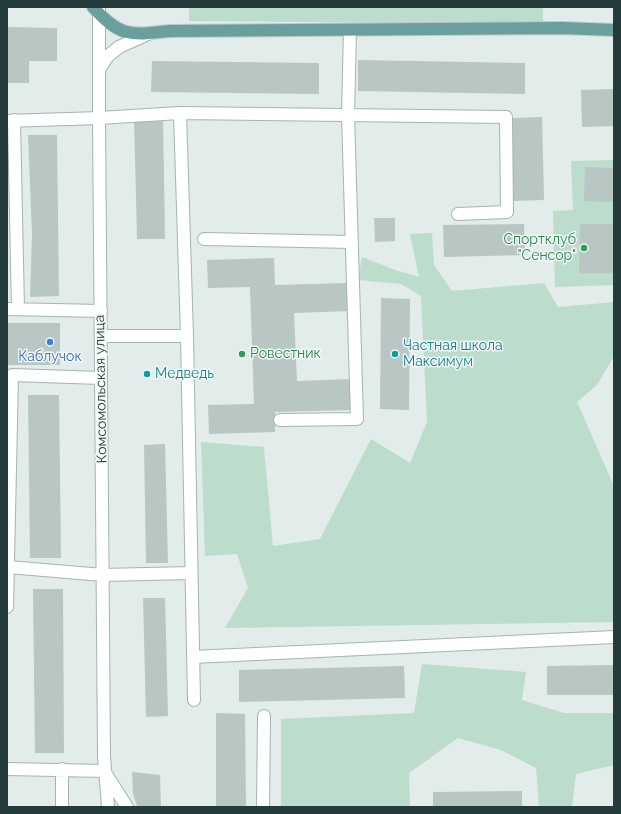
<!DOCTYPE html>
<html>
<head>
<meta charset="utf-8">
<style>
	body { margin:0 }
	#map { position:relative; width:621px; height:814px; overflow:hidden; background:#e2ecea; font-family:Raleway,sans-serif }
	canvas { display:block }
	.frame { position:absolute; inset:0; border:8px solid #233c3b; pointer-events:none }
</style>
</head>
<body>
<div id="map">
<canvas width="621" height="814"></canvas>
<div class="frame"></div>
</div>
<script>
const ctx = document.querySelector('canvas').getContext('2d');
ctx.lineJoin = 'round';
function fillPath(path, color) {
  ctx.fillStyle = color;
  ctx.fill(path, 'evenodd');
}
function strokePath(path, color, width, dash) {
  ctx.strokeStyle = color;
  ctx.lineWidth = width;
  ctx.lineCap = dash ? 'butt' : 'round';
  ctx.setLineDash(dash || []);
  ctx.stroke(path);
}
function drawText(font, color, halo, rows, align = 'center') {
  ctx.font = font + ' Raleway,sans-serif';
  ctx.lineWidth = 3;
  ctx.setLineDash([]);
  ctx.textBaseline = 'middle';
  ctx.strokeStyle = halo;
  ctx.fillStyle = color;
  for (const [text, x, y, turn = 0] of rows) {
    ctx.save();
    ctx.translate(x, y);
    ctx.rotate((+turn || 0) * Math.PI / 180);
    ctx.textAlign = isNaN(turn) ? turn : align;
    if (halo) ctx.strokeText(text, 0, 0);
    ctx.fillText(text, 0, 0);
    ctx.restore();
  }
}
fillPath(new Path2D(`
	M189 7H543V24L189 21Z
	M614 160V285L555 287 553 211 573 210 571 161Z
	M432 233 434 265 452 291 544 283 558 307 614 302V356L597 385 577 402 614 486V622L225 628 248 588 237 554 205 556 201 442 264 447 273 546 320 539 371 439 410 463 427 422 421 296 401 284 358 280 362 257 395 270 419 277 410 234Z
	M422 664 526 672 522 700 564 713H614V765L576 774 572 807H539L536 768 501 750 458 738 409 773 410 807H281V719L414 713Z`), '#bcdccc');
fillPath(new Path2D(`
	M7 27 57 28V61H29V83H7Z
	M358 60 525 63V94L358 91Z
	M152 61 319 63V94L151 92Z
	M614 89V126L582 127 581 90Z
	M542 117 544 200 513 201 510 118Z
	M163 118 165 239H137L134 119Z
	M28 135H57L59 296 30 297 32 234Z
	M585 167 614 168V202L584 201Z
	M374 218H395V241L375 242Z
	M524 224 525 255 444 257 443 225Z
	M580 224H614V273H579Z
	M274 258 275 285 350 283 351 311 294 313 297 381 353 379 354 410 275 412V432L209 434 208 405 254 404 250 287 208 288 207 260Z
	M381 298 410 299 409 410 380 409Z
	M7 323H60V365H7Z
	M28 395H59L61 558H30Z
	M165 444 168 563H146L144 445Z
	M33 589H63L64 753H35Z
	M143 598H165L168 716 146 717Z
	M614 665V695H547V666Z
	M404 666 405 698 239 702V670Z
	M216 713 245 714 246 807H216Z
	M132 772 160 775 161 807 137 806 133 794Z
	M522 791V807H433V792Z`), '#b8c7c3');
const minor = new Path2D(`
	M99 7V118L104 756 108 807
	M100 68 108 56 119 47 150 33
	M14 120 18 309
	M7 121 99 118 180 113
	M204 239 351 242
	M7 309 101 311
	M101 336H187
	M280 420 357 419 348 115 350 30
	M8 567 103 575 191 573
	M7 607 12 375 101 378
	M193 657 614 637
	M194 700 187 336 180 113 506 117 507 212 458 214
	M7 769 105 771
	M106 774 127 807
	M62 807V769
	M263 807 264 716`);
const major = new Path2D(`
	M93 7C120 38 132 35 170 31L562 28 614 30`);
strokePath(minor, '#a5b4b2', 14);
strokePath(major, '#c1c8c8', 14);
strokePath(minor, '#fff', 12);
strokePath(major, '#699f9d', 12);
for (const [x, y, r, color] of [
	[584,248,4,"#2e9e5b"],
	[50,342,4,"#3f7fe0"],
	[242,354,4,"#2e9e5b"],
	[395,354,4,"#0f9aa8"],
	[147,374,4,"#0f9aa8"]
]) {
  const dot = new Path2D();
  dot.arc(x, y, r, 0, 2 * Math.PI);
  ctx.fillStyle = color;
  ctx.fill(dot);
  strokePath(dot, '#f3f8f7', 1.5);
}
drawText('14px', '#27864d', '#f3f8f7', [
	["Спортклуб",576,240],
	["\"Сенсор\"",576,256],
	["Ровестник",250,354,"left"]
], 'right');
drawText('14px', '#0d838f', '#f3f8f7', [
	["Частная школа",403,346],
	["Максимум",403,362],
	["Медведь",155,374]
], 'left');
drawText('14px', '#366cbe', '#f3f8f7', [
	["Каблучок",50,357]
]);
drawText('14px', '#233c3b', '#f3f8f7', [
	["Комсомольская улица",101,389,-91]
]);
</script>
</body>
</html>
